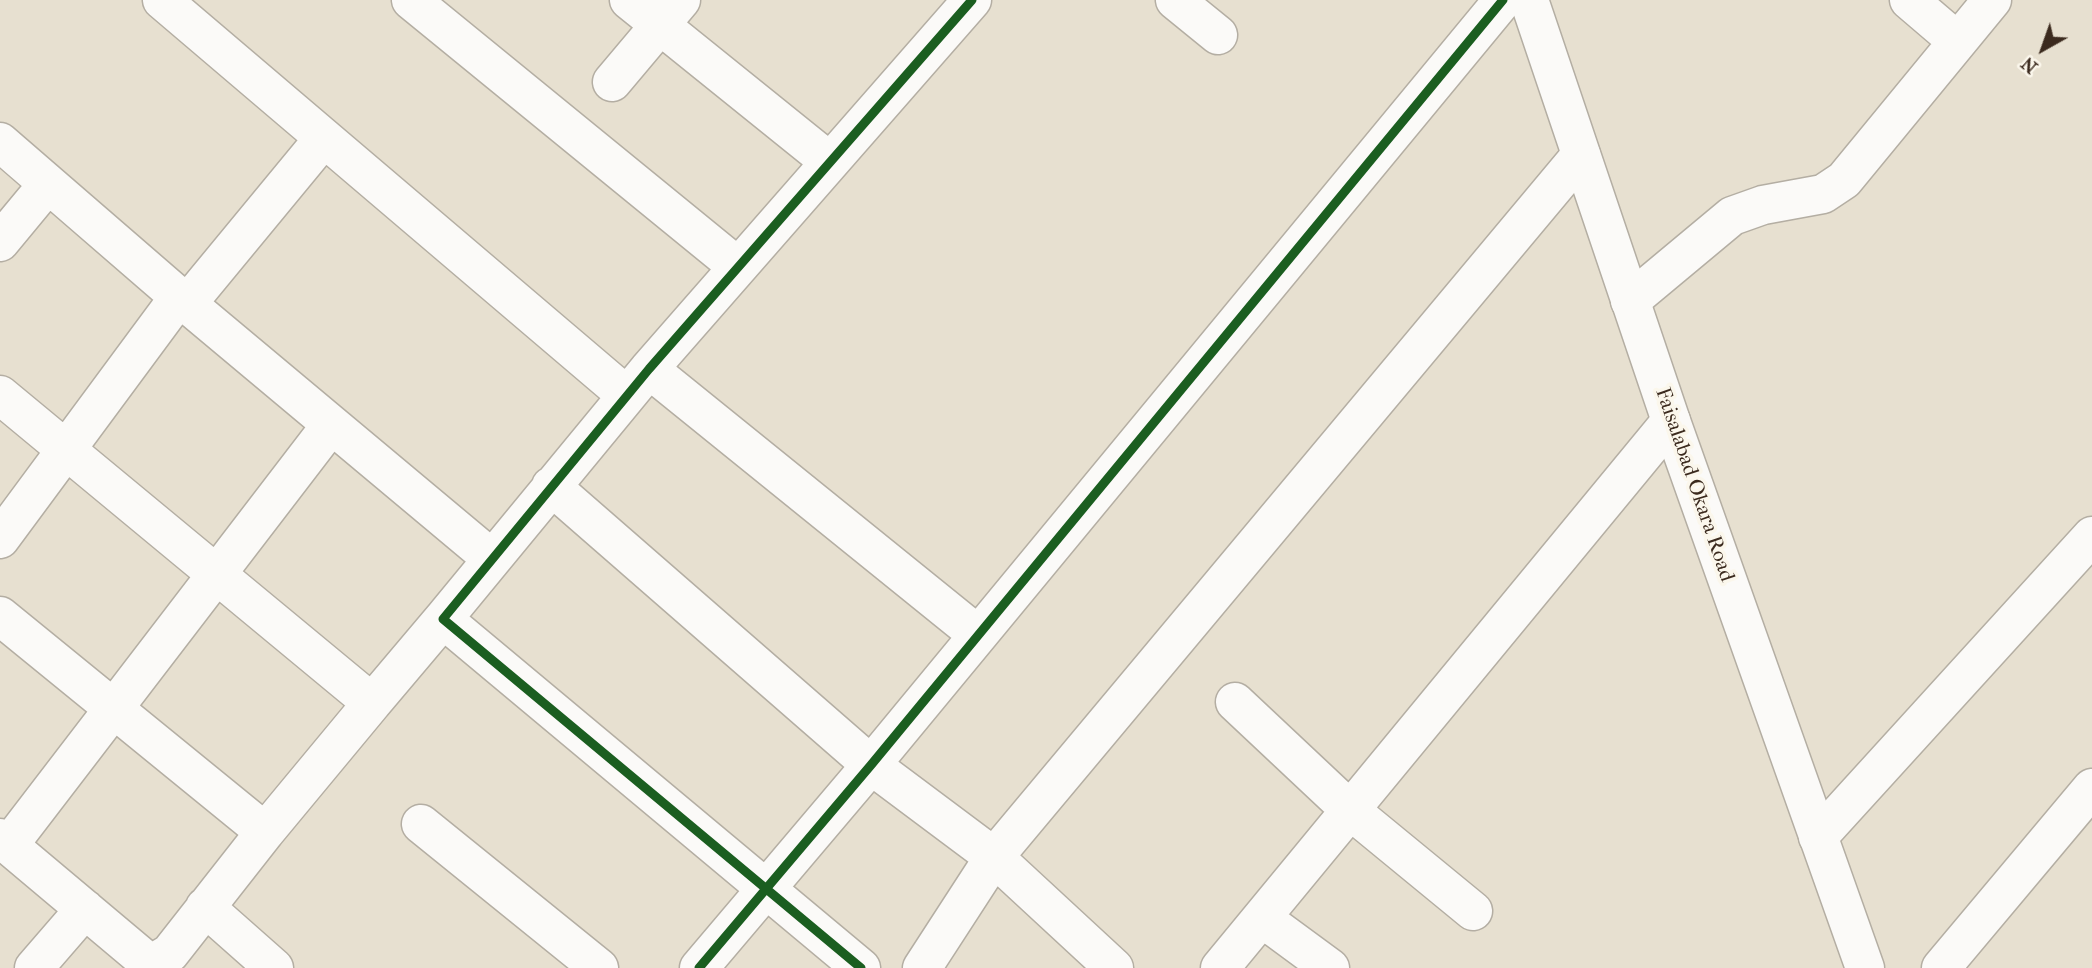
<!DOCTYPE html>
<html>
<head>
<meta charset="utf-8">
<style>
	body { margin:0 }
	#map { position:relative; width:2092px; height:968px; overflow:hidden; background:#e7e0d0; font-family:"IM FELL French Canon",serif }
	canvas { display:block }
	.north { position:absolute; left:2008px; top:14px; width:70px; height:70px; -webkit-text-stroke:5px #fbf7ec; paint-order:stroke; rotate:220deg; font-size:19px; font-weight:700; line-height:28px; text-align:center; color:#3b2a1e }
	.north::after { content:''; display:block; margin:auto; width:24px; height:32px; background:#3b2a1e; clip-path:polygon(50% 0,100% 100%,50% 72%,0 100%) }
</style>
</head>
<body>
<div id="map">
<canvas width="2092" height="968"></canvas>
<div class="north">N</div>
</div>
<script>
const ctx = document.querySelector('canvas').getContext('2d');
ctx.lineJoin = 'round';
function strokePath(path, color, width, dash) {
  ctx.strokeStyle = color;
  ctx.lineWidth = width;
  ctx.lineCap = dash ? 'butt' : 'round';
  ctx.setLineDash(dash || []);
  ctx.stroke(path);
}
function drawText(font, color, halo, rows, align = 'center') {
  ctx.font = font + ' "IM FELL French Canon",serif';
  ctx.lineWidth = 7;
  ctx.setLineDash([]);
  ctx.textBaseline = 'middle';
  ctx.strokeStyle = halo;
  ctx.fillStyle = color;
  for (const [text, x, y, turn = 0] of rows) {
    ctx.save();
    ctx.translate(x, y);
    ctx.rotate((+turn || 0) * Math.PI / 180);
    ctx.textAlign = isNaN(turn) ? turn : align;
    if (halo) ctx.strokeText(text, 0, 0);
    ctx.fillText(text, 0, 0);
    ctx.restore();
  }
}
const minor = new Path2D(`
	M162 0 626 395
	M411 0 738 267
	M629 0 830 162
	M1175 0 1218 35
	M1909 0 1957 41
	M612 82 681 0
	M0 142 179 297 491 558
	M0 242 48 184
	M1630 301 1732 216 1763 205 1823 194 1844 180 1992 0
	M187 304 324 138
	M649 369 978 635
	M0 395 372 703 443 619
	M551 486 871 765 994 857 1114 968
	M0 539 179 297
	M0 616 265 832
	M1235 702 1350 810 1473 911
	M421 824 599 968
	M1818 837 2092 536
	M0 838 144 959 157 961 170 953 265 832 372 703
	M9 845 331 425
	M205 907 274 968
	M1262 918 1330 968
	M34 968 85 909
	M699 968 871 765 1503 0
	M861 968 443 619 649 369 972 0
	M922 968 994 857 1581 155
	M1220 968 1671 421
	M1941 968 2092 788`);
const major = new Path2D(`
	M1529 0 1671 421 1865 968`);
strokePath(minor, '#b4aea3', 41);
strokePath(major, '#b4aea3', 41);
strokePath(minor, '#fbfaf8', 38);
strokePath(major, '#fbfaf8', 38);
strokePath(new Path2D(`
	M699 968 871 765 1503 0
	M861 968 443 619 649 369 972 0`), '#1b5e20', 9);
drawText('21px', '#3b2a1e', '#fbf7ec', [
	["Faisalabad Okara Road",1694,485,71]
]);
</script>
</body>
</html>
